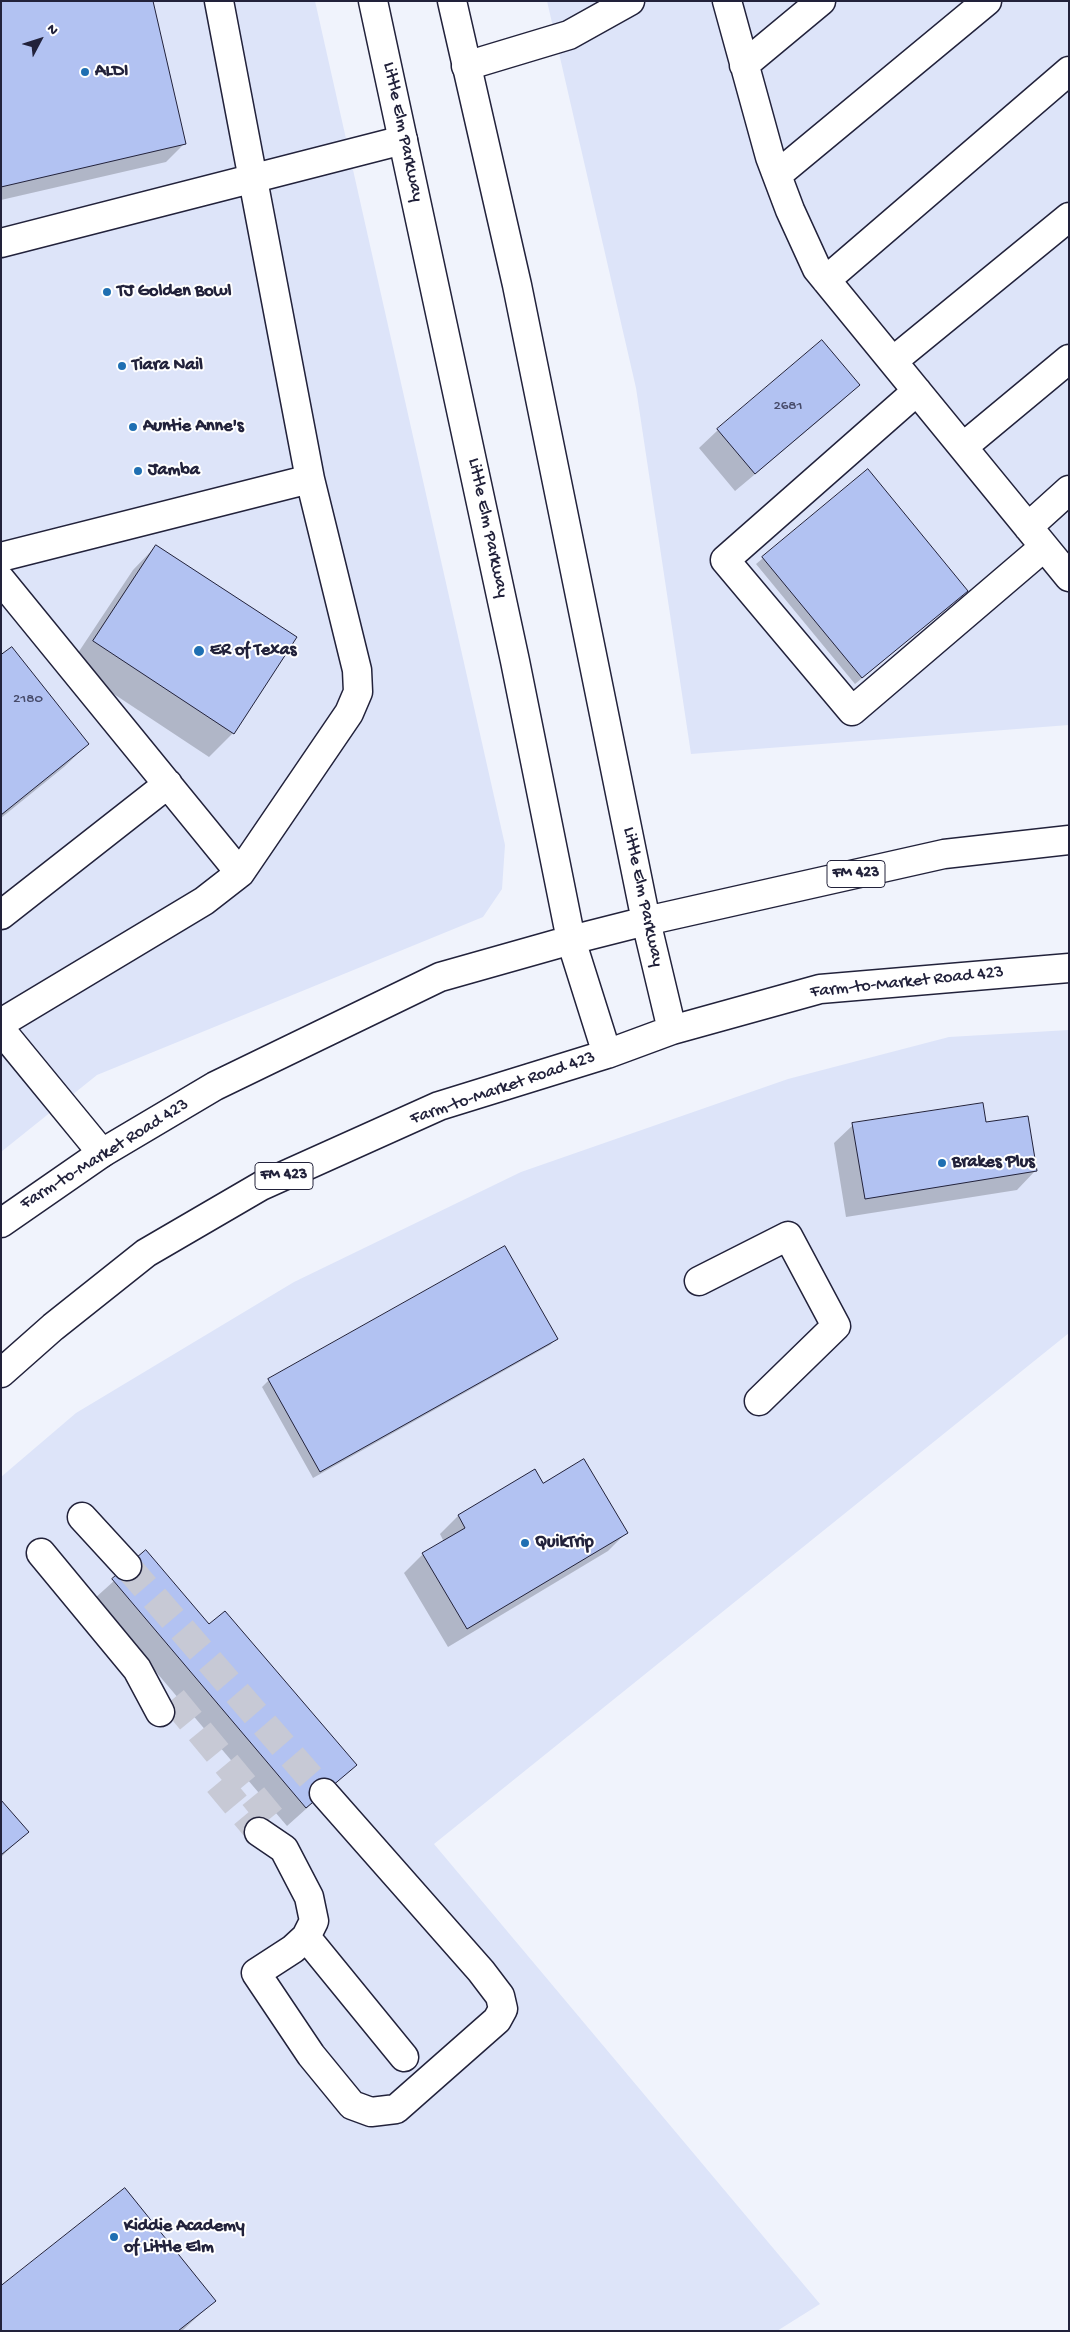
<!DOCTYPE html>
<html>
<head>
<meta charset="utf-8">
<style>
	body { margin:0 }
	#map { position:relative; width:1070px; height:2332px; overflow:hidden; background:#f0f3fc; font-family:"Gochi Hand",sans-serif }
	canvas { display:block }
	.frame { position:absolute; inset:0; border:2px solid #22223b; pointer-events:none }
	.north { position:absolute; left:15px; top:15px; width:50px; height:50px; -webkit-text-stroke:4px #fff; paint-order:stroke; rotate:50deg; font-size:14px; font-weight:700; line-height:20px; text-align:center; color:#22223b }
	.north::after { content:''; display:block; margin:auto; width:18px; height:22px; background:#22223b; clip-path:polygon(50% 0,100% 100%,50% 72%,0 100%) }
</style>
</head>
<body>
<div id="map">
<canvas width="1070" height="2332"></canvas>
<div class="frame"></div>
<div class="north">N</div>
</div>
<script>
const ctx = document.querySelector('canvas').getContext('2d');
ctx.lineJoin = 'round';
function fillPath(path, color) {
  ctx.fillStyle = color;
  ctx.fill(path, 'evenodd');
}
function strokePath(path, color, width, dash) {
  ctx.strokeStyle = color;
  ctx.lineWidth = width;
  ctx.lineCap = dash ? 'butt' : 'round';
  ctx.setLineDash(dash || []);
  ctx.stroke(path);
}
function drawText(font, color, halo, rows, align = 'center') {
  ctx.font = font + ' "Gochi Hand",sans-serif';
  ctx.lineWidth = 4;
  ctx.setLineDash([]);
  ctx.textBaseline = 'middle';
  ctx.strokeStyle = halo;
  ctx.fillStyle = color;
  for (const [text, x, y, turn = 0] of rows) {
    ctx.save();
    ctx.translate(x, y);
    ctx.rotate((+turn || 0) * Math.PI / 180);
    ctx.textAlign = isNaN(turn) ? turn : align;
    if (halo) ctx.strokeText(text, 0, 0);
    ctx.fillText(text, 0, 0);
    ctx.restore();
  }
}
fillPath(new Path2D(`
	M1 1H315L505 845 502 889 483 917 97 1075 1 1152Z
	M547 1H1069V725L691 754 636 388Z
	M1069 1030V1333L434 1844 820 2304 777 2331H1V1477L76 1413 294 1282 521 1172 788 1079 949 1037Z`), '#dde4f9');
fillPath(new Path2D(`
	M1 1 185 143 166 162 1 200Z
	M858 385 840 403 735 491 699 448 718 430Z
	M867 471 960 597 855 684 756 564Z
	M156 546 233 733 209 757 70 665 133 570Z
	M1 657 88 744 64 767 1 818Z
	M984 1123 1035 1171 1017 1190 846 1217 834 1143 853 1125Z
	M505 1248 556 1339 550 1345 313 1478 262 1387 269 1380Z
	M543 1485 627 1532 608 1551 448 1647 404 1573 423 1554 444 1542 440 1534 458 1516Z
	M146 1552 209 1626 355 1765 287 1826 94 1599Z
	M1 1802 27 1832 1 1857Z
	M214 2301 182 2331H1Z`), '#0003');
const building = new Path2D(`
	M1 1H153L186 144 1 187Z
	M822 340 860 385 755 474 717 429Z
	M868 469 968 591 862 678 762 557Z
	M156 545 297 637 234 734 93 641Z
	M12 647 89 744 1 815V655Z
	M983 1103 986 1122 1028 1116 1037 1171 865 1199 852 1123Z
	M505 1246 558 1339 320 1472 268 1379Z
	M584 1459 628 1533 467 1629 422 1553 465 1528 458 1515 535 1469 543 1483Z
	M146 1550 209 1624 225 1611 357 1765 306 1808 112 1579Z
	M1 1800 29 1832 1 1855Z
	M125 2188 216 2301 178 2331H1V2286Z`);
fillPath(building, '#b2c2f2');
strokePath(building, '#22223b', 1);
strokePath(new Path2D(`
	M127 1566 324 1793
	M173 1699 274 1821
	M218 1783 259 1832`), '#c7c9d5', 28, [28, 14]);
const minor = new Path2D(`
	M727 1 770 157 790 210 817 269 1069 577
	M744 65 821 1
	M466 66 569 35 630 1
	M777 175 987 1
	M1 243 403 140
	M826 280 1069 71
	M893 361 1069 217
	M917 391 725 560 852 711 1044 547
	M963 447 1069 359
	M1028 527 1069 490
	M1 557 310 479
	M1 580 240 873
	M1 915 168 784
	M1 1023 204 901 240 873 349 713 358 692 357 670 310 479 219 1
	M1 1030 102 1153
	M699 1281 788 1236 836 1326 759 1401
	M82 1517 127 1566
	M41 1553 137 1669 160 1712
	M259 1832 284 1849 309 1897 314 1921 306 1937 293 1949 256 1973 311 2055 352 2105 371 2112 396 2109 497 2020 503 2009 500 1996 481 1971 324 1793
	M306 1937 404 2057`);
const major = new Path2D(`
	M373 1 515 661 571 940 607 1054
	M452 1 517 285 646 921 672 1030
	M1 1223 102 1153 215 1086 440 977 571 940 646 921 944 854 1069 840
	M1 1373 53 1327 146 1253 261 1186 439 1106 607 1054 672 1030 820 989 1069 968`);
strokePath(minor, '#22223b', 31);
strokePath(major, '#22223b', 31);
strokePath(minor, '#fff', 28);
strokePath(major, '#fff', 28);
for (const [x, y, r, color] of [
	[85,72,5,"#1f6fb2"],
	[107,292,5,"#1f6fb2"],
	[122,366,5,"#1f6fb2"],
	[133,427,5,"#1f6fb2"],
	[138,471,5,"#1f6fb2"],
	[199,651,6,"#1f6fb2"],
	[942,1163,5,"#1f6fb2"],
	[525,1543,5,"#1f6fb2"],
	[114,2237,5,"#1f6fb2"]
]) {
  const dot = new Path2D();
  dot.arc(x, y, r, 0, 2 * Math.PI);
  ctx.fillStyle = color;
  ctx.fill(dot);
  strokePath(dot, '#fff', 2);
}
drawText('15px', '#464a69', null, [
	["2681",788,407],
	["2180",28,700]
]);
for (const [x, y, w] of [
	[856,874,58],
	[284,1176,58]
]) {
  const box = new Path2D();
  box.roundRect(x - w / 2, y - 13.5, w, 27, 4);
  ctx.fillStyle = '#fff';
  ctx.fill(box);
  strokePath(box, '#22223b', 1);
}
drawText('bold 16px', '#22223b', null, [
	["FM 423",856,874],
	["FM 423",284,1176]
]);
drawText('bold 18px', '#22223b', '#fff', [
	["ALDI",95,72],
	["TJ Golden Bowl",117,292],
	["Tiara Nail",132,366],
	["Auntie Anne's",143,427],
	["Jamba",148,471],
	["ER of Texas",210,651],
	["Brakes Plus",952,1163],
	["QuikTrip",535,1543],
	["Kiddie Academy",124,2227],
	["of Little Elm",124,2248]
], 'left');
drawText('18px', '#22223b', '#fff', [
	["Little Elm Parkway",402,132,78],
	["Little Elm Parkway",487,528,78],
	["Little Elm Parkway",642,897,78],
	["Farm-to-Market Road 423",907,983,-6],
	["Farm-to-Market Road 423",503,1089,-19],
	["Farm-to-Market Road 423",105,1155,-32]
]);
</script>
</body>
</html>
